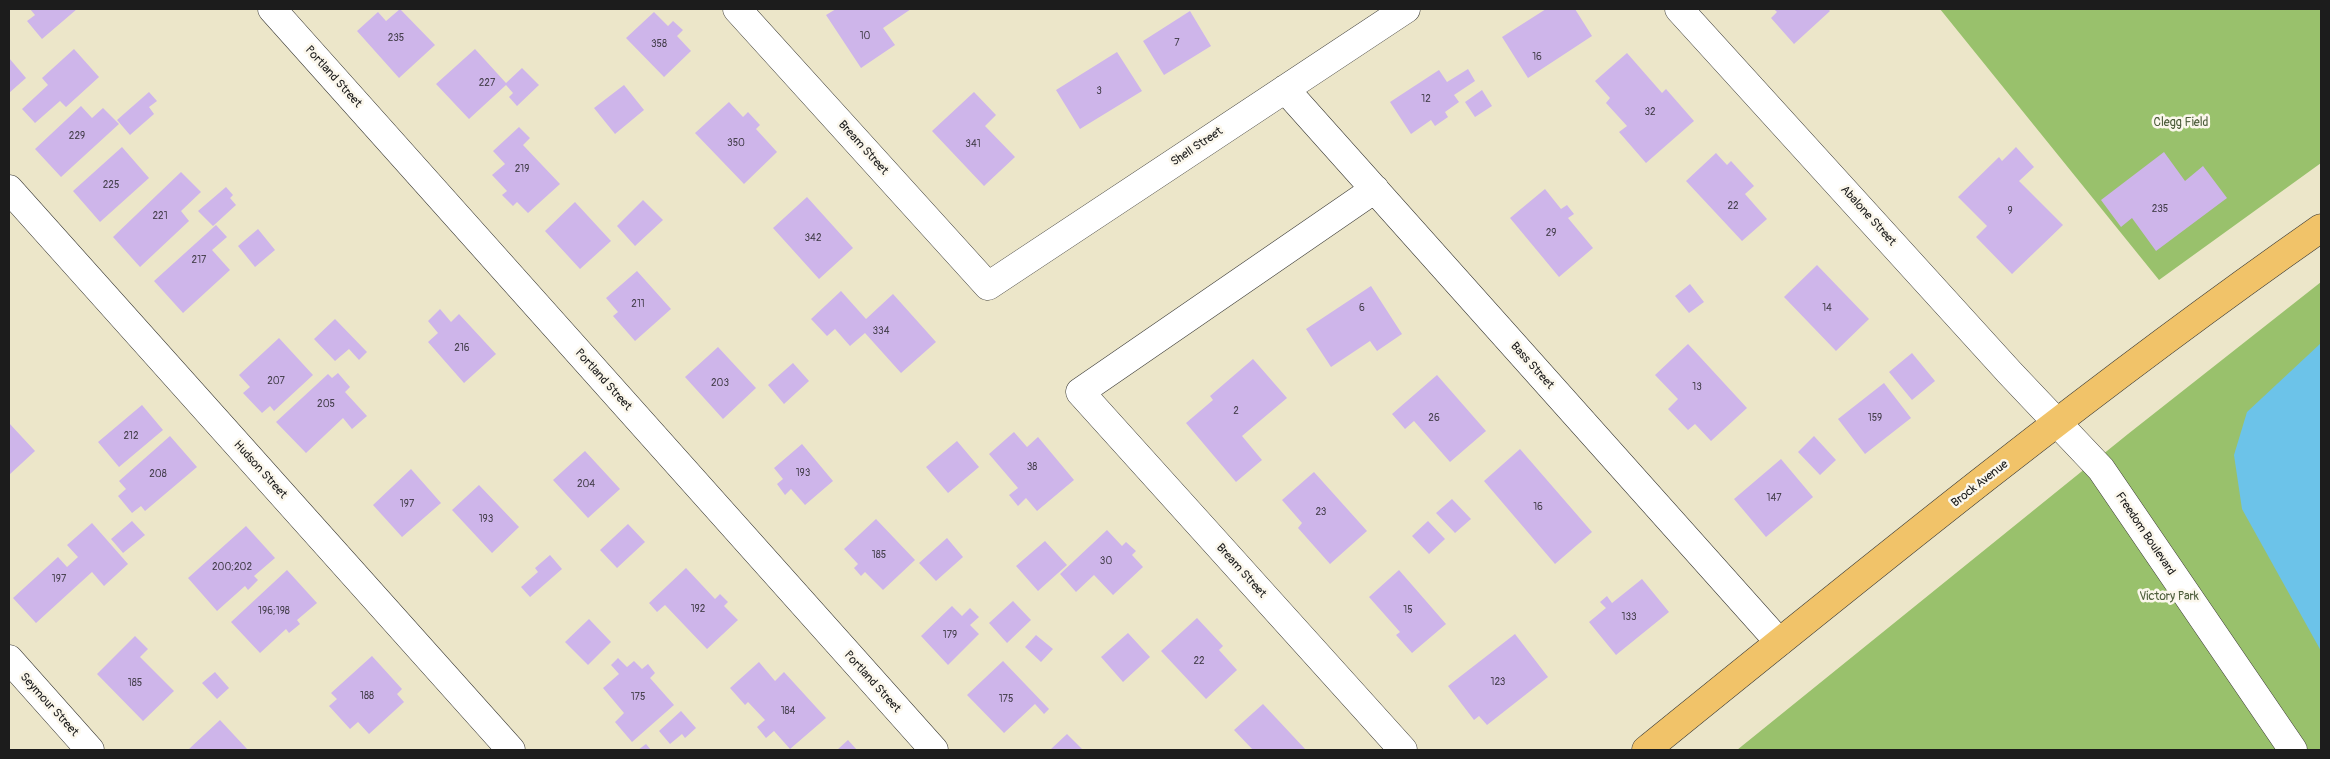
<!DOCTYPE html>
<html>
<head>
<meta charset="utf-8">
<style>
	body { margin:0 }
	#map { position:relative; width:2330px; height:759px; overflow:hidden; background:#ece6c9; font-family:Pangolin,sans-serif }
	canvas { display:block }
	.frame { position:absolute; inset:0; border:10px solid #1c1c1c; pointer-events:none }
</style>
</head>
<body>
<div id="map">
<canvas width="2330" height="759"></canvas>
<div class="frame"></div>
</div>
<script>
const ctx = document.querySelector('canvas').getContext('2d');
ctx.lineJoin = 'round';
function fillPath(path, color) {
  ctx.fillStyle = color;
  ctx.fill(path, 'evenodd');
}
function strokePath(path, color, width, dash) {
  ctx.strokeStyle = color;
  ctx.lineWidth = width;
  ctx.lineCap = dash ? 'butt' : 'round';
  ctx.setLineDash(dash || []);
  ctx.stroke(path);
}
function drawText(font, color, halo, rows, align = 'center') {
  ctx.font = font + ' Pangolin,sans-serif';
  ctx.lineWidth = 5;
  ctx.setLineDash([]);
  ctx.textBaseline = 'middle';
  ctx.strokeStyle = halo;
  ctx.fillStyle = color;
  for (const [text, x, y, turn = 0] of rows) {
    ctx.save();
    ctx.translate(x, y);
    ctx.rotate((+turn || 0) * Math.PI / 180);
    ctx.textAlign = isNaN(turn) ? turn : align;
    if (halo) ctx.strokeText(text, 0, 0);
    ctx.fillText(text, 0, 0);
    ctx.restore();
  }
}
fillPath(new Path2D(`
	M1940 9H2321V163L2159 280Z
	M2321 282V750H1737L2128 434Z`), '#99c16c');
fillPath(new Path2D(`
	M2321 343V651L2242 509 2234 455 2247 412Z`), '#6cc3e9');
fillPath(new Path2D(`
	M30 9H77L42 39 27 21 35 15Z
	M400 9 435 45 399 78 357 31 378 12 386 21Z
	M836 9H911L883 28 895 45 861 68 826 15Z
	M1546 9H1575L1592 36 1528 78 1502 37Z
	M1774 9H1828L1830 11 1794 44 1771 18 1777 12Z
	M1190 11 1211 46 1164 75 1143 41Z
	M654 12 668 26 673 21 683 30 677 36 691 51 664 77 626 38Z
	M74 49 99 77 66 107 60 101 35 123 22 109 48 85 42 78Z
	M475 49 506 83 522 68 539 85 517 106 509 97 513 93 506 85 469 119 436 84Z
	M1117 52 1142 91 1080 129 1056 90Z
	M1627 53 1662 93 1666 89 1694 121 1646 163 1619 132 1627 126 1606 103 1610 98 1595 81Z
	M9 58 26 78 9 93Z
	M1468 69 1475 81 1454 95 1459 102 1445 112 1448 117 1435 126 1431 120 1411 134 1390 102 1439 70 1447 82Z
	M624 85 644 110 615 134 594 108Z
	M1482 90 1492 106 1475 117 1465 102Z
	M149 92 157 101 149 107 154 114 130 135 117 120Z
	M974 92 996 115 985 126 1015 157 984 186 932 131Z
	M729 102 743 117 748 112 760 125 756 129 777 152 744 184 695 133Z
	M81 106 92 118 103 108 119 124 61 177 35 149Z
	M519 127 530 138 523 145 560 184 528 213 517 202 513 206 502 195 507 191 492 175 505 164 493 151Z
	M122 147 149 178 100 222 73 191Z
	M2016 147 2034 167 2019 181 2063 225 2012 274 1976 237 1987 226 1958 197 1999 157 2002 161Z
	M2164 152 2185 181 2203 166 2227 198 2156 251 2132 218 2121 227 2101 200Z
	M1716 153 1727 165 1731 161 1754 186 1745 194 1767 219 1742 241 1686 181Z
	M181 172 201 192 181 211 189 221 140 267 113 237Z
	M226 187 233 195 230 198 236 205 213 226 198 211Z
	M1545 189 1561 209 1567 205 1574 214 1568 218 1593 248 1559 277 1510 218Z
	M807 197 853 248 819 279 773 228Z
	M643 200 663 220 635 246 617 226Z
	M575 202 611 241 580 269 545 231Z
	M216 225 227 237 212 250 230 270 183 313 154 281Z
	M258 229 275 250 255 267 238 246Z
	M1817 265 1869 319 1836 351 1784 297Z
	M637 271 671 309 635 341 613 316 618 312 606 298Z
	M1690 284 1704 302 1689 313 1675 296Z
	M1371 286 1402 334 1377 351 1370 341 1331 367 1306 329Z
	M841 291 866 319 893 294 936 342 901 373 865 333 850 346 835 329 827 336 811 319Z
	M440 309 451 322 459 314 496 354 464 383 428 342 438 333 428 321Z
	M335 319 367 352 359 360 349 349 335 361 314 339Z
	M279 338 313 375 274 411 270 406 262 413 243 393 250 387 239 375Z
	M1688 344 1747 408 1711 441 1695 424 1688 430 1668 409 1678 399 1655 375Z
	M718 347 756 388 723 419 685 377Z
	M1912 353 1935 381 1912 400 1889 372Z
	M1253 359 1287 398 1242 436 1262 460 1236 482 1186 423 1213 400 1210 396Z
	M793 363 809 381 784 404 768 385Z
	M338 373 350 387 345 392 367 416 352 429 343 418 306 453 276 422 328 374 332 378Z
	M1437 375 1486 431 1450 462 1414 421 1405 429 1392 414Z
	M1884 383 1911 418 1865 454 1838 419Z
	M142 405 163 430 119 467 98 442Z
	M9 423 35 451 9 475Z
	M1014 432 1027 447 1038 437 1074 480 1037 511 1026 498 1018 506 1009 495 1018 488 989 454Z
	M170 436 197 467 145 511 141 506 132 513 118 496 126 489 119 481Z
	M1814 436 1836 460 1820 475 1798 452Z
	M957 441 979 467 948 493 926 467Z
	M802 444 833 481 805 505 791 489 785 495 777 484 783 479 774 468Z
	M1520 449 1592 532 1555 564 1484 481Z
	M585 451 620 489 588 518 553 480Z
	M1781 459 1813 497 1766 537 1734 499Z
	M411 469 441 503 402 537 373 505Z
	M1314 472 1367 531 1330 564 1298 528 1302 523 1282 500Z
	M479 485 519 527 492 553 452 510Z
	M1452 499 1471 519 1455 533 1436 513Z
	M876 519 915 560 883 590 865 572 861 576 854 568 858 564 844 549Z
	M132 521 145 535 123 553 111 539Z
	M1428 521 1445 539 1429 554 1412 536Z
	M92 523 128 564 104 586 92 572 36 623 13 598 58 557 67 567 78 557 67 545Z
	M628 524 645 542 617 568 600 550Z
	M246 526 275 558 254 576 258 580 248 590 245 586 217 611 188 578Z
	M1107 530 1122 546 1126 542 1136 551 1132 555 1143 567 1113 595 1094 575 1076 592 1060 574Z
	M947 538 963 557 936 581 919 563Z
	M1045 541 1067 565 1038 591 1016 566Z
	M550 555 562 569 530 597 521 587 538 572 535 568Z
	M686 568 715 599 720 594 728 602 724 606 738 620 707 649 665 605 657 612 649 603Z
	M287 570 317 603 297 620 300 624 289 633 286 629 260 653 231 622Z
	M1399 570 1446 624 1412 653 1396 635 1400 632 1369 597Z
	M1642 579 1669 612 1616 655 1589 622 1606 608 1600 602 1607 596 1612 603Z
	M1013 601 1031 620 1007 643 989 623Z
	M952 606 962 616 970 608 979 617 970 625 979 634 948 665 921 636Z
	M1197 618 1223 646 1219 650 1237 670 1206 699 1161 651Z
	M589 619 611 642 588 665 565 642Z
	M1128 633 1150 657 1123 682 1101 657Z
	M1515 634 1548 677 1487 725 1479 716 1474 720 1448 686Z
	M1036 635 1053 649 1041 662 1025 647Z
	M135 636 148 649 140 657 174 691 143 721 97 674Z
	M372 656 402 689 397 694 404 702 369 734 358 722 350 729 329 706 337 699 331 693Z
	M618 658 627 667 634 661 642 669 648 664 655 673 650 678 674 705 632 742 615 722 624 713 603 688 619 674 611 665Z
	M1003 661 1049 709 1044 714 1035 704 1004 733 967 695Z
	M759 662 775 681 784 672 826 718 790 749 774 731 766 738 757 727 765 720 748 702 745 705 730 688Z
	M215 672 229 688 217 699 202 683Z
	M1263 704 1306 750H1253L1234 730Z
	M681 711 696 728 685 738 682 734 670 744 659 731Z
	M220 720 248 750H190L189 749Z
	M1067 734 1083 750H1050Z
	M848 740 857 750H837Z
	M646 744 651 750H638Z`), '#ceb5ea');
const minor = new Path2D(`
	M272 9 934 750
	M737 9 988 286 1406 9
	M1679 9 2010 373 2101 469 2293 750
	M1285 89 1779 642
	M9 189 511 750
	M1375 189 1080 392 1403 750
	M9 659 90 750`);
const major = new Path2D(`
	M1646 750C1867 571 2088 391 2321 228`);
strokePath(minor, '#3b3a36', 29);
strokePath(major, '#3b3a36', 29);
strokePath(minor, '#fff', 28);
strokePath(major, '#f1c369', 28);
drawText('10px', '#484250', null, [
	["10",865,36],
	["235",396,38],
	["7",1177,43],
	["358",659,44],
	["16",1537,57],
	["227",487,83],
	["3",1099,91],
	["12",1426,99],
	["32",1650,112],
	["229",77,136],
	["350",736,143],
	["341",973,144],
	["219",522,169],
	["225",111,185],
	["22",1733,206],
	["235",2160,209],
	["9",2010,211],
	["221",160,216],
	["29",1551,233],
	["342",813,238],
	["217",199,260],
	["211",638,304],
	["6",1362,308],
	["14",1827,308],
	["334",881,331],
	["216",462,348],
	["207",276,381],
	["203",720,383],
	["13",1697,387],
	["205",326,404],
	["2",1236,411],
	["26",1434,418],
	["159",1875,418],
	["212",131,436],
	["38",1032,467],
	["193",803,473],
	["208",158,474],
	["204",586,484],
	["147",1774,498],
	["197",407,504],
	["16",1538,507],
	["23",1321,512],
	["193",486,519],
	["185",879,555],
	["30",1106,561],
	["200;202",232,567],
	["197",59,579],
	["192",698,609],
	["15",1408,610],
	["196;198",274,611],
	["133",1629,617],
	["179",950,635],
	["22",1199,661],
	["123",1498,682],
	["185",135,683],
	["188",367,696],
	["175",638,697],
	["175",1006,699],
	["184",788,711]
]);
drawText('12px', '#1c1c1c', '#fbf7ec', [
	["Portland Street",333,77,48],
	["Shell Street",1197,147,-34],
	["Bream Street",863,148,48],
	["Abalone Street",1868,216,48],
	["Bass Street",1532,366,48],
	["Portland Street",603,380,48],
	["Hudson Street",260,470,48],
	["Brock Avenue",1980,484,-38],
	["Freedom Boulevard",2145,534,56],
	["Bream Street",1241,571,48],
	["Portland Street",872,682,48],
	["Seymour Street",49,705,48]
]);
drawText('12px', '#4e5e3c', '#fbf7ec', [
	["Clegg Field",2181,123],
	["Victory Park",2169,597]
]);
</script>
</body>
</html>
